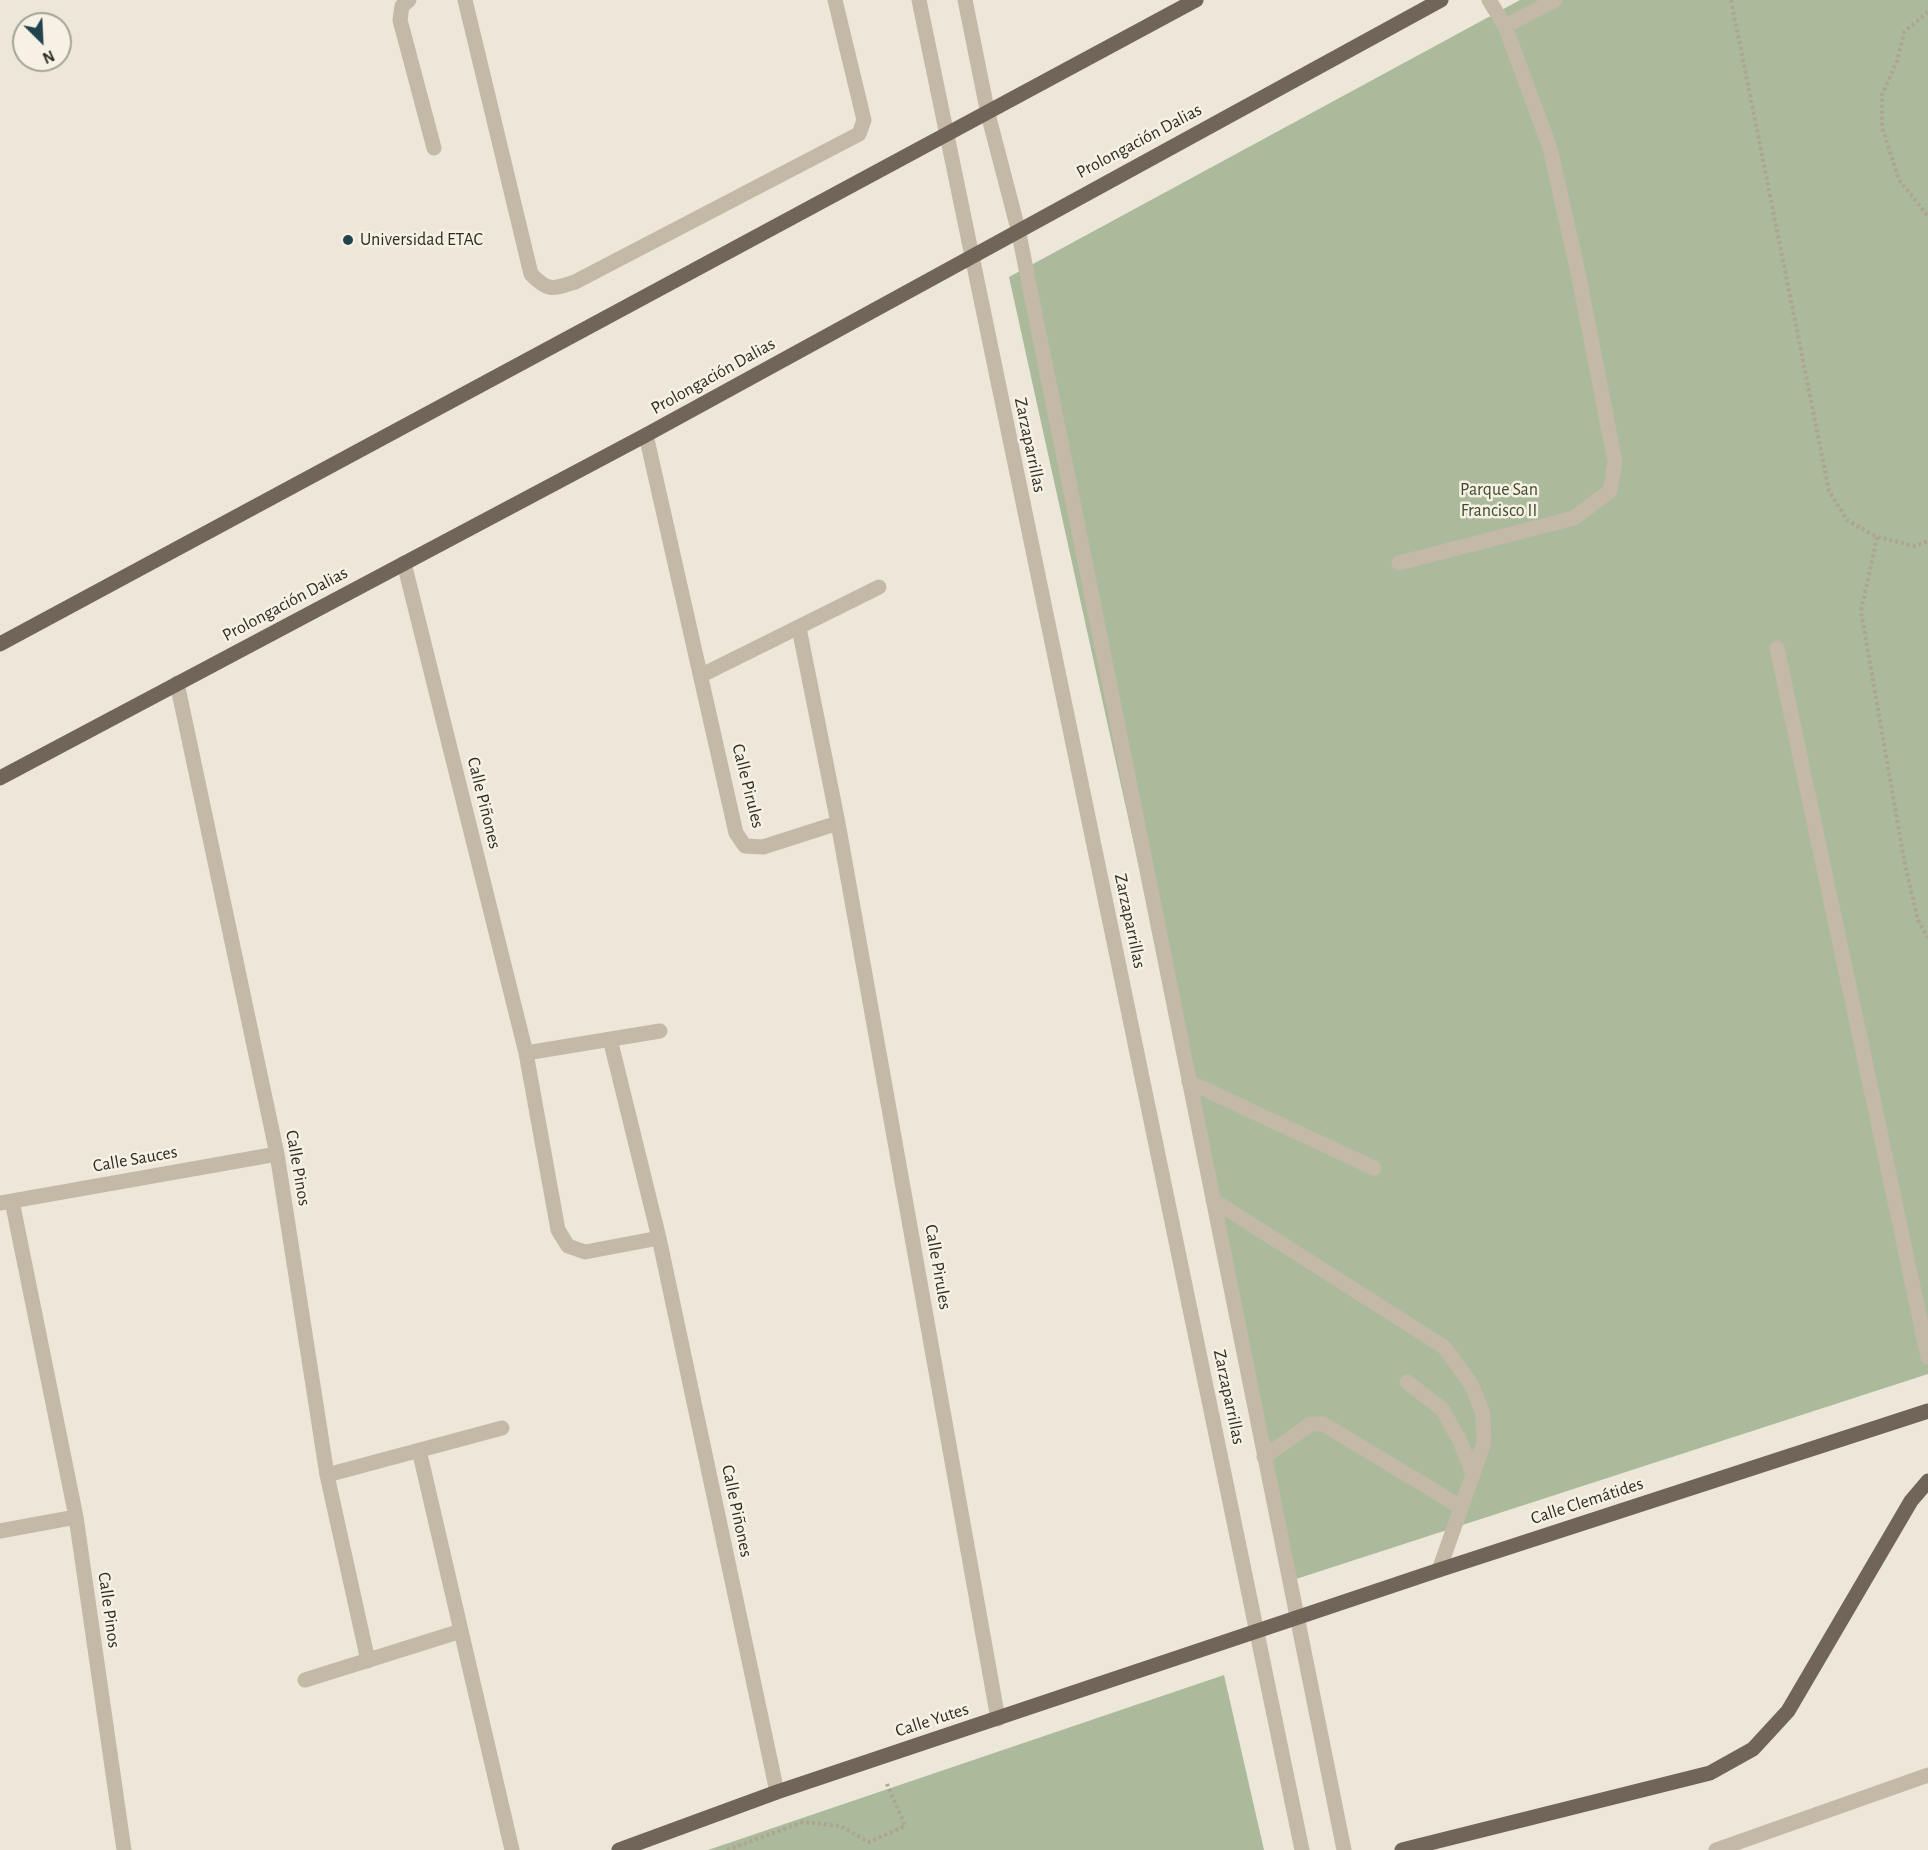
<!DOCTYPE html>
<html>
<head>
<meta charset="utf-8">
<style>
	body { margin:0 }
	#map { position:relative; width:1928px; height:1850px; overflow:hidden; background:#ede7d9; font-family:"Alegreya Sans",sans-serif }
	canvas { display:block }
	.north { position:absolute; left:12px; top:12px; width:60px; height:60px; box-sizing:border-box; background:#f6f1e4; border:2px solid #a7a298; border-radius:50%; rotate:156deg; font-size:16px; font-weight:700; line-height:24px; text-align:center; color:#312b26 }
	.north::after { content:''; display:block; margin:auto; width:21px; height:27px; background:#21434d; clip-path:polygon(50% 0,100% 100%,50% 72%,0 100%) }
</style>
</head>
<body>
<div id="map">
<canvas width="1928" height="1850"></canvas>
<div class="north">N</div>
</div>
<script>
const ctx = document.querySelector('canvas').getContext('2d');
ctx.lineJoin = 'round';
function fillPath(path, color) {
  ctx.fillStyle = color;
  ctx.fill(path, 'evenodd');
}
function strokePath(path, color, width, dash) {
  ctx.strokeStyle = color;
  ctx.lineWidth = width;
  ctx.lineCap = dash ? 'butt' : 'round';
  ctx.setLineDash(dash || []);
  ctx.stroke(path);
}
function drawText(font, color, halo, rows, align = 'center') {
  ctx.font = font + ' "Alegreya Sans",sans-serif';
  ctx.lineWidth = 5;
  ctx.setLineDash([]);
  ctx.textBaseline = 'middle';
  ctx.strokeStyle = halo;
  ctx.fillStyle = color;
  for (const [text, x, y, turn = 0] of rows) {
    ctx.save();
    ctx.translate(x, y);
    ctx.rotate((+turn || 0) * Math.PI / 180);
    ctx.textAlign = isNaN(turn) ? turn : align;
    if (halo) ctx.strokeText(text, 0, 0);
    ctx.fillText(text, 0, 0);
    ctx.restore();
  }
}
fillPath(new Path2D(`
	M1520 0H1928V1374L1296 1579 1009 277Z
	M1224 1675 1264 1850H708Z`), '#abba9b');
strokePath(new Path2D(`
	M1731 0 1829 491 1847 520 1877 537 1915 546 1928 541
	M1928 12 1904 32 1897 61 1882 95V127L1899 180 1928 216
	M1877 537 1861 611 1905 865 1918 920 1928 938
	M727 1850 803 1822 840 1826 869 1842 905 1826 887 1784`), '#afa391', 4, [3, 3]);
strokePath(new Path2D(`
	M409 0 402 6 400 20 434 148
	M465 0 531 274C548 292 553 289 575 282L859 134 864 120 835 0
	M919 0 1302 1850
	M965 0 988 114 1018 229 1344 1850
	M1489 0 1505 26 1555 0
	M646 435 736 833 745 846 763 847 838 823
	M404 563 526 1053 558 1230 568 1246 585 1252 659 1238
	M1399 563 1574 518 1610 491 1615 462 1579 277 1550 148 1505 26
	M799 628 838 823 998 1719
	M1777 648 1928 1357
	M702 675 879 587
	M177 683 277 1154 327 1475 368 1661
	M610 1039 659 1238 777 1792
	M526 1053 660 1031
	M1189 1082 1374 1168
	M1213 1200 1444 1347 1471 1384 1483 1414 1484 1443 1439 1570
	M12 1201 76 1517 124 1850
	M0 1203 277 1154
	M1407 1382 1442 1409 1459 1439 1473 1474
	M419 1450 512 1850
	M1264 1457 1311 1424H1323L1461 1507
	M327 1475 502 1428
	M0 1531 76 1517
	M305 1680 461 1631
	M1716 1850 1928 1775`), '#c4b9a7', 15);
strokePath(new Path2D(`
	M0 644 1196 0
	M0 778 646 435 1441 0
	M619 1850 777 1792 1439 1570 1928 1411
	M1402 1850 1710 1773 1753 1749 1788 1711 1911 1501 1928 1481`), '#716559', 15);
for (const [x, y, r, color] of [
	[348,240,6,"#21434d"]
]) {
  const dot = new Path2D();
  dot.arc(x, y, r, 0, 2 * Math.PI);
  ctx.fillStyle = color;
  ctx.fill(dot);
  strokePath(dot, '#f6f1e4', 2);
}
drawText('18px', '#312b26', '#f6f1e4', [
	["Prolongación Dalias",1139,141,-28],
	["Prolongación Dalias",713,376,-29],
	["Zarzaparrillas",1030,445,78],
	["Prolongación Dalias",285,604,-28],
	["Calle Pirules",748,786,76],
	["Calle Piñones",484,803,76],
	["Zarzaparrillas",1130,921,78],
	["Calle Sauces",135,1159,-10],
	["Calle Pinos",298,1168,80],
	["Calle Pirules",938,1267,80],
	["Zarzaparrillas",1229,1397,78],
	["Calle Clemátides",1587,1501,-18],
	["Calle Piñones",737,1511,78],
	["Calle Pinos",109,1610,82],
	["Calle Yutes",932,1720,-18]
]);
drawText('18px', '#312b26', '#f6f1e4', [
	["Universidad ETAC",360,240]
], 'left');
drawText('18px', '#3c4c2d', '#f6f1e4', [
	["Parque San",1499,490],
	["Francisco II",1499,511]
]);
</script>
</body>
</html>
